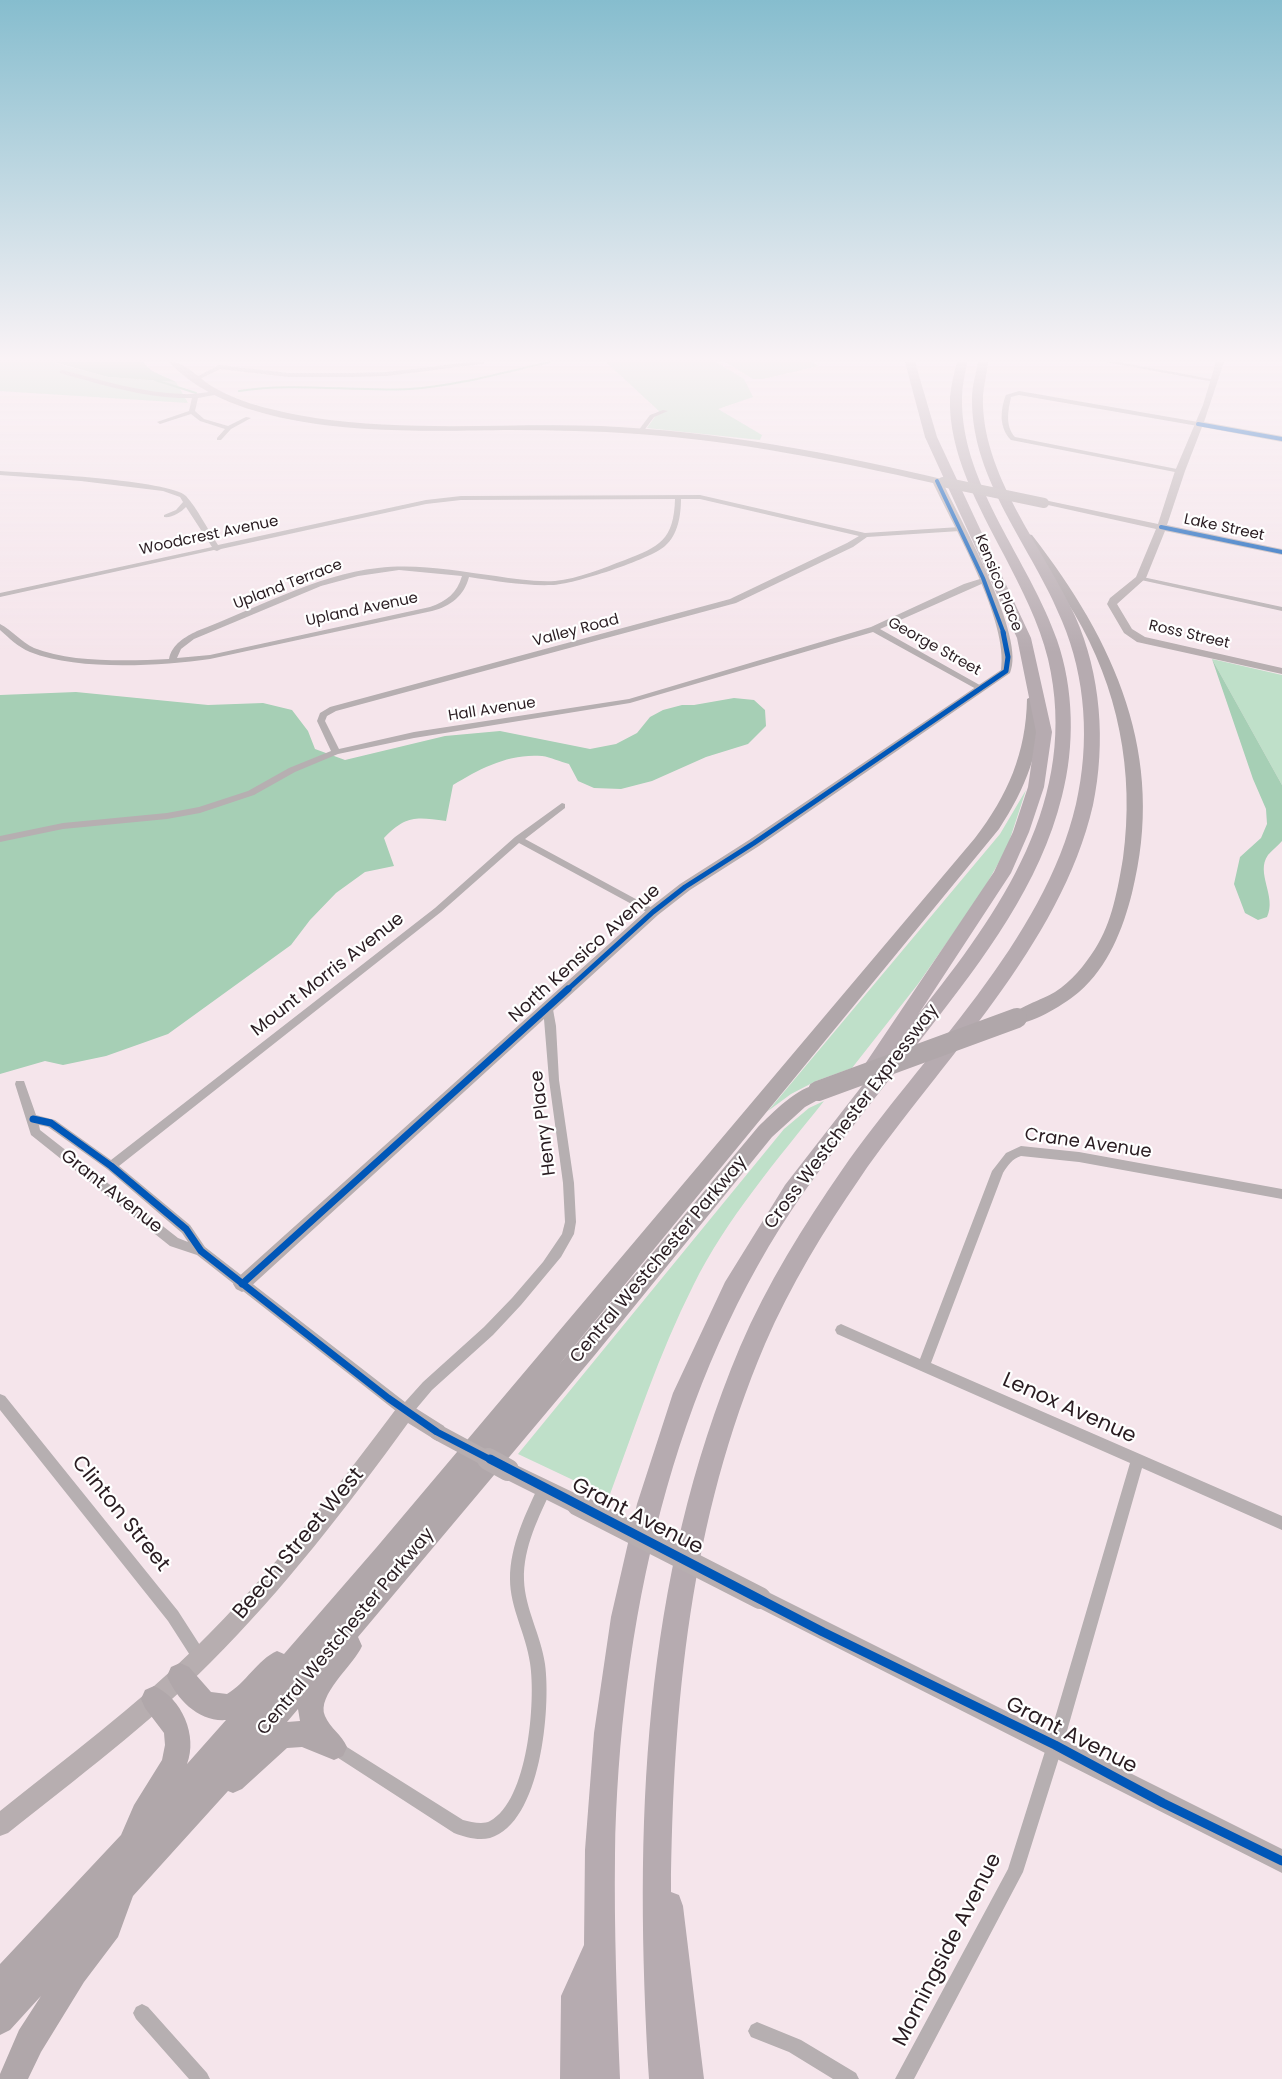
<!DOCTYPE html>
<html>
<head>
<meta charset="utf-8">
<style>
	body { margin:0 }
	canvas { display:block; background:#f5e5eb }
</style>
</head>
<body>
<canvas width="1282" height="2079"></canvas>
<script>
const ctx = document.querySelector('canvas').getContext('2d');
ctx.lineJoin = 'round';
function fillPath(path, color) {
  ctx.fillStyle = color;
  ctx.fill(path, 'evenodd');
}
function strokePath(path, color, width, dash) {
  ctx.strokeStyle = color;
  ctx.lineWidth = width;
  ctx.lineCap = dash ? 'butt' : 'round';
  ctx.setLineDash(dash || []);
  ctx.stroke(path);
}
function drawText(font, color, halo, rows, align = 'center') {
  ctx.font = font + ' Poppins,sans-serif';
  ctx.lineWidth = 4.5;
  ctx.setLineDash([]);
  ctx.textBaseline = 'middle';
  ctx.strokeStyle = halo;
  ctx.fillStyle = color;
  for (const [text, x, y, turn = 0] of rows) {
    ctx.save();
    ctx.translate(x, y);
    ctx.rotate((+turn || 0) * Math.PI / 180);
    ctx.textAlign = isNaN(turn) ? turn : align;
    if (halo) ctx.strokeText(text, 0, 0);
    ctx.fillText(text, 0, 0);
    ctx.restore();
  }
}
fillPath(new Path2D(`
	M0 362H51L108 377 176 382 188 403 0 391Z
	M606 362H716L744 379 753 397 718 409 762 435 760 440 647 428 659 411Z
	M725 362H812L819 366 763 379H753Z
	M1212 659 1282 675V785Z
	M1026 790 1007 848 982 892 918 984 852 1068 816 1081 791 1094 768 1111 1000 834Z
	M824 1101C778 1159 726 1219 693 1286 659 1353 635 1427 609 1497L518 1454 784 1129 809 1108Z`), '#bfe0c9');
fillPath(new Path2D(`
	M1212 659 1282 785V841C1278 846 1272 850 1268 855 1255 873 1277 896 1267 917L1258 920 1245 913 1234 884 1240 857 1261 838 1267 824 1266 809 1253 779Z
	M76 692 208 705 263 703 292 710 308 731 315 749 345 760 445 736 500 731 590 749 616 744 637 733 650 717 663 710 682 705H694L734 698 754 700 765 710 766 726 748 744 706 757 652 781 621 789 594 788 578 781 569 764C560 762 551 757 542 756 509 753 479 769 453 785L446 821C416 817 406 815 384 838L394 866 365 872 336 893 310 920 291 945 168 1034 106 1056 63 1065 45 1061 0 1074V695Z`), '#a6cfb5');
fillPath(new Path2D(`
	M54 362H143L152 371 176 382 108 377Z`), '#93cba8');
strokePath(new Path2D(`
	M155 380 196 393
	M239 391C296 382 352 392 410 389 457 386 504 372 550 362`), '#93cba8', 2);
fillPath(new Path2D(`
	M470 362H485L482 364 387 376 354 377H288L220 369 196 381 191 380 219 365 288 373H354L387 372Z
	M1106 362H1118L1217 380 1214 382Z
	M62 370C101 380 142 393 183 394 195 395 208 391 220 392V394L198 398 195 411 204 419 228 426 246 417 251 418 231 429 221 440H217V438L225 429 200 421 191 414 160 424 157 422 189 411 192 398C147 399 103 385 60 373L59 372Z
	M1019 391 1198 422 1201 424 1198 426 1019 395 1011 397C1008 411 1005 426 1015 437L1182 470 1183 471 1180 473 1011 440C999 428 1000 410 1006 395Z
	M663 410 668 411 654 417 643 432H639L638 431 650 415Z
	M0 471C29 473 171 480 186 496 197 508 208 530 218 545L426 500 461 496 700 495 865 533 960 527 964 529 960 531 867 537 853 547 736 603 336 711 327 716 325 721 339 749 414 732 629 699 871 627 964 584 983 578H986V582L880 629 985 688 984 690H978L873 632 630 703 414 738 338 754 295 772 254 795 200 813 167 819 63 829 0 842V836L63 823 167 813 199 807 248 791 289 768 331 751 317 721 320 713 330 707 730 599 847 543 859 536 700 499H681C681 515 678 535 665 546 651 559 572 585 552 585 524 586 496 581 469 577 464 596 451 606 432 611L210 659C159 666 78 671 30 652 18 647 9 638 0 630V624C12 630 21 642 34 648 71 663 130 661 169 659 172 644 185 637 197 631 256 609 315 575 378 568 417 563 457 571 496 576 515 579 535 582 555 581 578 579 603 568 625 560 659 547 674 540 675 499L461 500 426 504 221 549 217 551 214 550 0 597V593L212 547 186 507C180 513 172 518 164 517V515L176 510 183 502 180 497 163 491 81 481 0 475ZM399 570 462 576C457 593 447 601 430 607L210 655 177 658 181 649 194 639 321 586 358 576Z
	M1138 576 1282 607V611L1141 580 1137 578Z
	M562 803 565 804V808L525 839 656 910 658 912 656 914H650L519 843 441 912 119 1166 190 1225 205 1247 405 1402 423 1382 484 1327 512 1298 543 1262 562 1234 565 1222 563 1183 549 1080 543 1007 548 1003 552 1004 556 1026 559 1080 574 1183 576 1222 574 1234 561 1257 521 1305 493 1335 432 1390 411 1415 406 1417 401 1415 197 1255 170 1246 31 1135 15 1084 16 1081H24L36 1115 55 1120 111 1160 435 908 515 837ZM39 1125 48 1127 107 1169 182 1233 188 1242 178 1238 40 1130Z
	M1021 1146 1079 1152 1282 1189V1199L1079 1162 1021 1156C1012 1159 1008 1165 1003 1173L931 1363 1282 1516V1530L1142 1468 1063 1745 1023 1872 914 2079H895L1008 1869 1047 1745 1130 1463 837 1334 835 1330 837 1326 841 1324 920 1359 992 1171 1006 1153Z
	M0 1394 5 1396 178 1611 205 1653 207 1658 205 1663 200 1665 195 1663 168 1621 0 1410Z
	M545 1481 550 1483 552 1488C539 1517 523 1547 524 1580 525 1609 541 1635 545 1664 551 1708 541 1823 490 1838 478 1841 465 1837 454 1833L329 1752 326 1747 329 1742 334 1739 339 1742 463 1820C471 1822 483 1825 490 1821 528 1801 536 1701 530 1663 526 1634 510 1608 510 1579 510 1545 526 1513 540 1483Z
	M142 2004 148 2007 207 2073 210 2079H189L136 2019 133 2013 136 2007Z
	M757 2022 801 2040 856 2073 859 2079H833L789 2052 751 2037 748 2031 751 2025Z`), '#b6afb1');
fillPath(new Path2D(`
	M169 362C185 361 200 380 215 388 244 405 281 412 315 418 409 432 506 423 601 426 717 431 833 453 946 480L948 482 944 485C961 521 1027 638 1010 673L759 846 690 890 658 915 248 1289 242 1292 236 1289 233 1284 236 1279 648 909 680 884 749 840 1001 670C1009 622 954 527 933 483 836 461 738 441 638 434 596 431 554 430 511 430 412 431 242 440 169 362Z
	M1216 362H1224L1204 422 1282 436V442L1202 427 1185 471 1167 525 1282 549V555L1165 531 1146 578 1117 604 1132 629 1145 637 1282 668V674L1137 642 1124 633 1107 604 1110 598 1136 577 1156 529 1039 503 1044 500 1158 524 1175 471 1203 405Z
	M406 1402 444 1426 446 1432 444 1438 437 1441 408 1423C347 1507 284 1589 211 1662 148 1725 77 1778 8 1833L0 1836V1811C66 1758 135 1707 195 1648 271 1574 336 1489 399 1405Z
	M508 1461 585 1498 588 1505 585 1512 578 1515 571 1512 501 1477 498 1470 501 1463Z
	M760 1588 1282 1849V1873L753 1605 750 1598 753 1591Z`), '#b7aeb0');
fillPath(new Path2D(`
	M1028 534 1032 535C1115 642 1167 756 1132 893 1123 929 1108 967 1079 992 1066 1003 1028 1028 1011 1023L1008 1018C1013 1009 1044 999 1055 992 1072 981 1084 966 1095 949 1112 923 1118 888 1123 858 1135 772 1118 687 1074 613 1058 587 1040 563 1022 538Z
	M1034 695 1041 699C1041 749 1026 788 999 829L558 1366 758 1127C773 1113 804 1079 825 1086L827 1091 825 1096 805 1107 772 1137 594 1356 358 1637 362 1646C354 1665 316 1695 325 1716 330 1728 342 1735 347 1747L343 1756 334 1760 302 1747 287 1748 242 1789 233 1793 228 1791 133 1896 118 1937 84 1982 41 2052 28 2079H0V2074L19 2030 41 1996 10 2030 0 2035V1964L121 1835 134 1805 162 1760 165 1745 164 1733 145 1708 141 1699 145 1690 154 1686C182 1698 198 1736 187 1764L226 1720C199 1722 177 1700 167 1676L171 1667 180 1663 189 1667 211 1692 227 1694C246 1683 257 1660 277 1651L284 1654 376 1548 975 838C1008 795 1026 753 1027 699ZM298 1709 300 1721 287 1722Z`), '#b0a7aa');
fillPath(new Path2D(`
	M905 362H915L937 437 1031 638 1052 732 1044 787 1029 832 1011 873 918 1015C1000 912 1081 799 1048 659 1039 622 1021 588 1004 555 979 507 948 453 950 397 951 386 954 373 957 362H967C965 374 962 387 962 399 961 485 1030 561 1057 640 1074 689 1075 746 1062 796 1040 885 984 958 929 1029 887 1083 844 1136 804 1192 671 1381 619 1627 615 1855 614 1930 617 2004 620 2079H560L561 1996 584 1945 585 1850 594 1733 611 1617 637 1504 673 1393 725 1282 785 1185 865 1082 861 1080 858 1075 861 1070 994 872 1013 832 1028 787 1036 732 1017 638 925 437Z
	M978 362H988C987 373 984 384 983 395 980 474 1044 548 1075 616 1101 674 1106 743 1093 805 1061 945 940 1062 860 1178 824 1230 790 1286 765 1344 690 1520 673 1703 671 1892L679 1895 683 1906 704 2079H649C634 1828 641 1582 740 1347 767 1284 804 1225 842 1170 922 1055 1044 942 1076 804 1090 743 1086 678 1062 621 1033 548 971 481 972 398 972 386 976 374 978 362Z`), '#b6abb0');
strokePath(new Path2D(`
	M943 482 1044 503`), '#b7aeb0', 10);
strokePath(new Path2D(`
	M437 1432 491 1461`), '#b7aeb0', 16);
strokePath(new Path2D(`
	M488 1459 508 1470
	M578 1505 760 1598`), '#b7aeb0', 22);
strokePath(new Path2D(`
	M818 1091 1017 1018`), '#b0a7aa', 20);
strokePath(new Path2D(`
	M1198 424 1282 439
	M937 481 983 578 1004 634
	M1161 527 1282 552`), '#0057b8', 4);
strokePath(new Path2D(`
	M566 991 653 912 685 887 754 843 1006 671 1008 657 1003 632`), '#0057b8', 5);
strokePath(new Path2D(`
	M33 1119 51 1123 111 1166 186 1229 201 1251 388 1398 437 1432 493 1461
	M242 1284 568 989`), '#0057b8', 7);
strokePath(new Path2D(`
	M490 1459 823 1632 1055 1745 1163 1803 1282 1861`), '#0057b8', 9);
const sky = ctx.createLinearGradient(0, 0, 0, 653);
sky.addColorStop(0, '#86bdce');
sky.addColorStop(0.55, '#faf3f6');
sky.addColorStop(1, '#faf3f600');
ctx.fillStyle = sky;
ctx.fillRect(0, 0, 1282, 653);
drawText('15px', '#291c21', '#fff', [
	["Lake Street",1224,528,12],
	["Woodcrest Avenue",209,536,-12],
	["Kensico Place",998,583,68],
	["Upland Terrace",288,585,-21],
	["Upland Avenue",362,610,-12],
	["Valley Road",576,631,-15],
	["Ross Street",1189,635,13],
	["George Street",934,647,29],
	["Hall Avenue",492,710,-9]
]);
drawText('18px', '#291c21', '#fff', [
	["North Kensico Avenue",585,954,-42],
	["Mount Morris Avenue",328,975,-38],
	["Cross Westchester Expressway",852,1117,-53],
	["Henry Place",544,1123,-97],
	["Crane Avenue",1088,1144,8],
	["Grant Avenue",111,1192,38],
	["Central Westchester Parkway",659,1260,-50],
	["Central Westchester Parkway",346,1632,-50]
]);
drawText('21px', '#291c21', '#fff', [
	["Lenox Avenue",1069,1409,24],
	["Clinton Street",120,1514,51],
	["Grant Avenue",637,1517,27],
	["Beech Street West",299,1544,-50],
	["Grant Avenue",1071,1736,27],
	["Morningside Avenue",948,1950,-63]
]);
</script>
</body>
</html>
